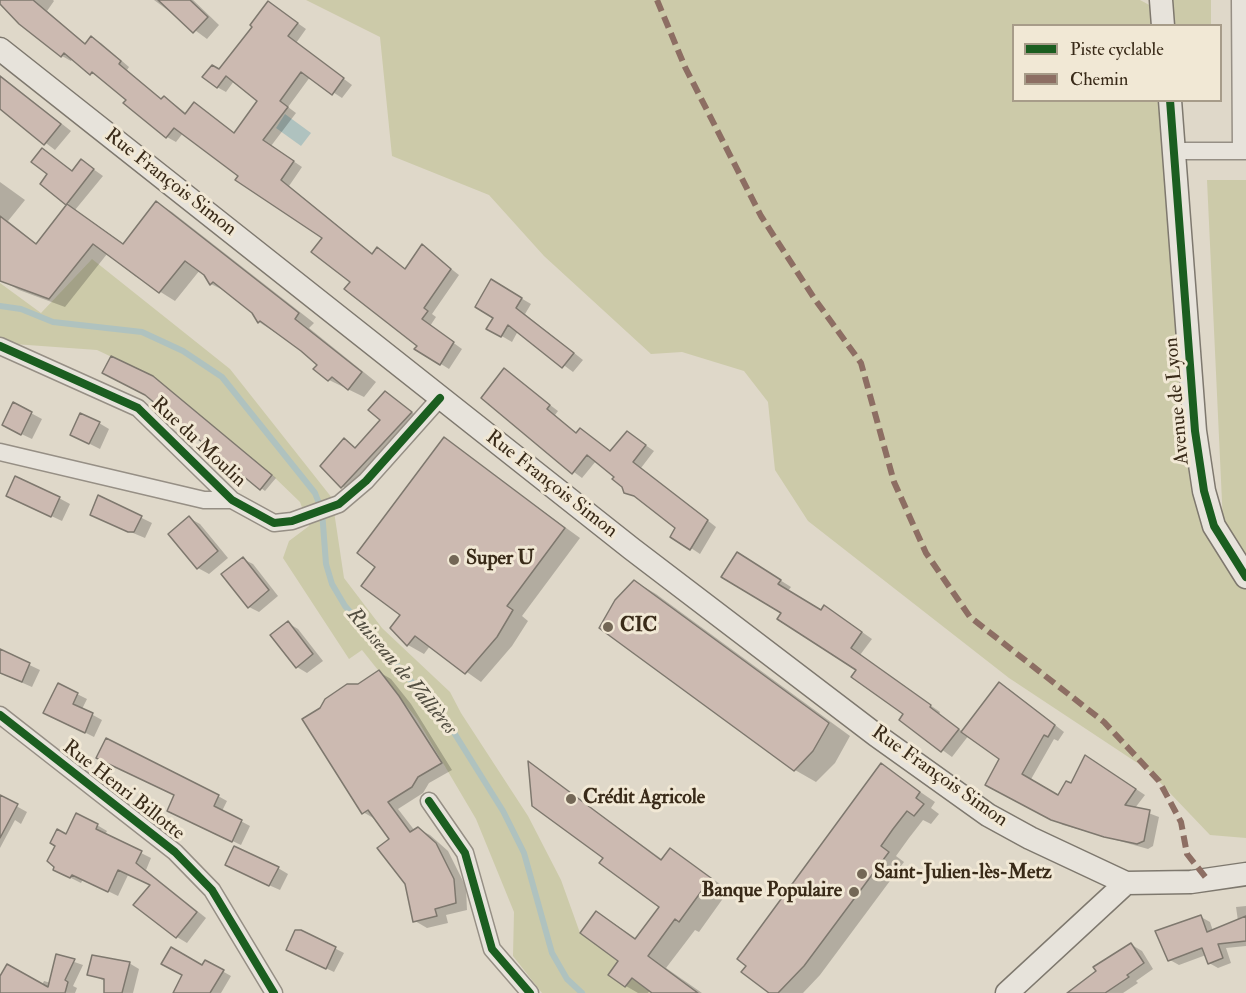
<!DOCTYPE html>
<html>
<head>
<meta charset="utf-8">
<style>
	body { margin:0 }
	#map { position:relative; width:1246px; height:993px; overflow:hidden; background:#dfd8c9; font-family:"IM FELL Double Pica",serif }
	canvas { display:block }
	.legend { position:absolute; left:1012px; top:24px; width:210px; height:78px; box-sizing:border-box; background:#f1e8d5; border:2px solid #a79c89; margin:0; padding:8px 10px; list-style:none; font-size:18px; color:#392a18 }
	.legend li { display:flex; align-items:center; gap:12px; height:30px }
	.legend b { width:30px; border:2px solid #a79c89 }
</style>
</head>
<body>
<div id="map">
<canvas width="1246" height="993"></canvas>
<ul class="legend">
<li><b style="height:8px;background:#1b5e20"></b>Piste cyclable</li>
<li><b style="height:8px;background:#8d6e63"></b>Chemin</li>
</ul>
</div>
<script>
const ctx = document.querySelector('canvas').getContext('2d');
ctx.lineJoin = 'round';
function fillPath(path, color) {
  ctx.fillStyle = color;
  ctx.fill(path, 'evenodd');
}
function strokePath(path, color, width, dash) {
  ctx.strokeStyle = color;
  ctx.lineWidth = width;
  ctx.lineCap = dash ? 'butt' : 'round';
  ctx.setLineDash(dash || []);
  ctx.stroke(path);
}
function drawText(font, color, halo, rows, align = 'center') {
  ctx.font = font + ' "IM FELL Double Pica",serif';
  ctx.lineWidth = 6;
  ctx.setLineDash([]);
  ctx.textBaseline = 'middle';
  ctx.strokeStyle = halo;
  ctx.fillStyle = color;
  for (const [text, x, y, turn = 0] of rows) {
    ctx.save();
    ctx.translate(x, y);
    ctx.rotate((+turn || 0) * Math.PI / 180);
    ctx.textAlign = isNaN(turn) ? turn : align;
    if (halo) ctx.strokeText(text, 0, 0);
    ctx.fillText(text, 0, 0);
    ctx.restore();
  }
}
fillPath(new Path2D(`
	M306 0H1140L1166 14 1167 0H1211V25L1014 26V100L1159 101 1185 453 1223 523 1207 180H1246V838L1210 835 1148 770 1009 678 808 521 775 470 768 402 744 371 682 352 651 354 544 256 489 195 392 156 380 37Z
	M92 259 230 369 332 498 344 578 382 628 450 692 461 713 528 816 561 880 580 933 618 961 608 975 625 987 632 978 652 993H542L513 956 514 912 476 819 417 719 362 650 349 659 283 558 289 541 309 526 300 502 272 475 154 377 97 350 0 343V283L41 313Z`), '#cccaa9');
fillPath(new Path2D(`
	M285 114 311 133 301 146 276 128Z`), '#afc2bf');
fillPath(new Path2D(`
	M0 0H53L54 1 47 11 86 44 92 38 101 43 129 67 127 70 162 100 164 98 173 103 187 114 194 104 235 134 259 101 234 81 226 92 217 87 220 71 255 27 269 3 306 29 296 43 352 85 342 98 310 77 288 107 296 113 271 146 302 167 289 186 373 254H386L406 270 422 246 459 275 432 314 436 317 430 326 462 349 449 369 417 349 419 345 352 282 324 238 183 133 176 142 167 137 125 103 128 100 101 77 91 73 73 58 71 61 62 56 0 5Z
	M154 0H193L219 25 207 39Z
	M0 75 71 131 55 150 0 108Z
	M43 150 73 172 82 161 103 176 75 210 124 244 157 203 172 212 314 323 309 328 376 382 364 397 329 380 319 365 302 350 259 322 253 312 227 292 211 284 200 270 175 301 135 276 107 254 65 307 19 290 3 281 0 278V182L25 200 8 221 37 244 69 204 42 184 49 174Z
	M492 281 531 304 525 314 583 360 573 372 518 331 512 342 488 328 495 317Z
	M504 370 558 411 555 415 577 434 581 429 612 452 628 433 654 451 641 468 716 527 700 554 691 548 677 528 640 499 625 492 616 477 596 461 582 478 535 443Z
	M158 381 276 478 265 491 261 488Z
	M385 393 420 418 352 492 342 486 344 440 357 449 382 420Z
	M14 404 42 419 32 439 15 431Z
	M99 423 109 429 100 449 72 435Z
	M444 439 580 538 522 616 528 621 512 646 481 682 430 646 424 654 408 645 402 614 377 566Z
	M99 497 152 523 145 538 102 520Z
	M59 498 70 504 62 521 19 501Z
	M189 518 200 524 228 558 209 574 198 568Z
	M243 559 253 564 278 596 259 612 249 607Z
	M748 560 791 587 788 591 821 612 835 613 872 639 860 655 940 712 939 714 963 732 999 684 1009 689 1064 732 1058 741 1054 739 1030 781 1059 797 1095 762 1145 795 1135 808 1159 817 1153 846 1148 849 1063 825 996 789 1000 759 969 735 952 757 901 720 905 714 858 669 783 613Z
	M634 581 656 594 850 736 835 763 816 782 795 770Z
	M288 623 298 629 323 661 307 673 297 667Z
	M0 651 40 670 32 687 0 673Z
	M379 672 391 679 411 704 452 770 429 783 423 793 398 809 415 831 418 829 430 835 448 851 466 887 467 910 446 915 448 923 427 928 415 921 392 839 375 819 363 812 358 685Z
	M77 694 87 699 82 709 102 720 94 737 54 717Z
	M530 764 663 860 670 850 729 890 699 932 695 930 666 968 702 993H654L650 990 648 993H638L626 986 620 961 597 912 637 939 661 907 605 858Z
	M881 765 935 802 931 808 939 814 931 824 923 820 909 838 896 856 904 862 820 975 803 993H772Z
	M218 796 227 801 222 811 250 826 241 845 177 815Z
	M0 797 27 812 21 824 15 820 0 848Z
	M97 825 107 831 105 835 151 858 146 870 206 918 187 943 177 937 151 885 128 875 118 896 83 879 81 883 65 875 66 836Z
	M278 868 288 874 280 890 237 871Z
	M1246 906V946L1226 948 1231 963 1218 968 1209 963 1206 955 1179 965 1170 960 1201 917 1210 922 1213 931 1238 921 1236 907Z
	M301 931 344 953 334 972 296 954Z
	M1132 945 1142 951 1153 969 1136 981 1138 983 1123 993H1070Z
	M57 956 83 965 73 986 77 988 75 993H0V974L42 985 44 981 51 983Z
	M206 962 231 976 221 993H174L184 974Z
	M129 963 139 969 133 993H105V981L89 974Z`), '#0003');
strokePath(new Path2D(`
	M0 306 21 309 53 322 142 332 183 351 222 377 315 493 322 511 326 564 332 584 345 606 448 723 503 811 524 853 552 953 567 979 582 993`), '#afc2bf', 6);
const building = new Path2D(`
	M0 0H33L85 44 91 36 121 61 119 64 161 99 164 96 185 114 194 102 234 133 257 101 226 76 217 88 202 77 212 65 219 69 252 27 250 25 268 1 298 23 288 36 344 78 332 95 301 72 280 101 288 107 263 140 294 161 281 180 372 254 377 247 405 269 422 244 451 269 424 308 428 311 422 319 454 342 440 365 414 349 417 346 344 289 350 282 311 252 322 238 235 180 238 176 174 128 166 138 123 103 126 100 92 72 90 75 64 53 61 57 19 24 0 4Z
	M158 0H190L208 17 193 33Z
	M0 76 61 124 44 145 0 109Z
	M42 148 72 171 81 159 94 169 66 205 40 184 47 174 31 162Z
	M156 201 299 313 295 319 362 372 348 390 332 377 328 381 313 369 317 365 301 351 260 321 258 323 252 313 213 282 210 285 204 275 185 261 159 293 93 244 49 299 0 281V216L36 244 67 204 123 244Z
	M491 279 522 298 516 308 574 353 562 368 508 325 501 337 486 329 493 318 475 307Z
	M111 356 153 376 272 475 260 490 145 395 102 373Z
	M504 368 550 405 547 409 576 433 580 428 610 451 627 431 646 445 633 462 708 520 690 550 670 537 675 528 634 496 624 493 622 487 612 479 614 477 587 455 572 474 481 398Z
	M385 391 412 412 341 488 320 466 344 438 355 448 380 420 368 410Z
	M13 402 32 412 21 435 2 425Z
	M80 413 100 422 89 444 70 435Z
	M444 437 565 528 507 606 513 610 497 637 465 674 415 636 407 646 390 628 400 615 361 586 375 567 357 553Z
	M15 476 60 497 51 517 6 496Z
	M98 495 142 516 134 532H128L90 515Z
	M189 516 218 551 197 569 168 534Z
	M737 552 781 580 778 584 821 610 824 605 862 632 851 648 931 705 930 707 959 729 941 752 899 720 903 714 851 677 856 670 777 619 781 613 721 577Z
	M243 557 269 590 248 608 221 574Z
	M634 580 829 723 813 751 794 771 599 628 615 600Z
	M288 621 313 654 296 668 270 635Z
	M0 649 30 663 22 682 0 673Z
	M379 670 399 696 442 763 418 777 412 787 388 802 410 832 418 827 436 843 454 879 456 903 435 909 437 916 413 922 405 884 377 848 389 839 368 810 362 814 302 719 320 708 325 699 347 684H358Z
	M999 682 1055 725 1048 737 1044 735 1022 774 1058 795 1066 781 1071 783 1085 755 1136 789 1125 805 1150 810 1144 841 1137 844 1104 837 1051 820 985 785 999 759 961 732Z
	M58 683 78 693 73 704 93 713 85 733 43 713Z
	M106 738 219 795 214 806 242 820 232 842 167 811 174 795 96 758Z
	M528 761 661 860 670 848 711 878 679 922 675 919 648 956 698 993H652L632 978 625 987 608 975 618 961 580 933 596 911 635 939 659 907 599 863 603 858 532 806Z
	M881 763 920 792 916 798 924 804 914 816 907 811 893 829 881 846 889 852 804 966 778 993H769L741 972 746 966 737 959Z
	M0 795 18 804 0 838Z
	M76 813 98 824 96 829 142 851 136 863 197 912 176 938 133 905 150 885 118 870 108 892 72 875 70 878 53 870 54 867 47 861 55 846 50 843 57 829 66 834Z
	M234 846 279 867 269 886 225 865Z
	M1201 915 1207 932 1246 916V941L1218 944 1223 958 1208 964 1202 948 1168 961 1155 931Z
	M295 930H301L336 947 326 969 286 950Z
	M1131 943 1144 963 1127 975 1129 977 1105 993H1067L1096 971 1093 967Z
	M171 947 202 965 205 960 224 970 210 993H173L182 975 161 964Z
	M56 954 75 959 65 980 68 982 65 993H0V976L7 964 48 987Z
	M92 955 130 962 122 993H104V979L87 975Z`);
fillPath(building, '#ccbab1');
strokePath(building, '#7e786e', 1.5);
const street = new Path2D(`
	M1240 0 1241 151
	M1174 151H1246
	M0 346 138 408 232 500 274 523 292 521 339 504 366 481 440 398
	M0 452 204 500H232
	M0 715 175 852 212 890 274 993
	M429 801 465 853 492 949 530 993`);
const secondary = new Path2D(`
	M1161 0 1163 26
	M0 49 632 549 876 735 988 815 1030 838 1126 883
	M1170 100 1195 431 1204 491 1214 526 1246 577
	M1007 993 1126 883 1191 882 1246 874`);
strokePath(street, '#968f85', 19);
strokePath(secondary, '#7e786e', 25);
strokePath(street, '#e7e3db', 16);
strokePath(secondary, '#e7e3db', 22);
strokePath(new Path2D(`
	M657 0 685 67 761 216 814 298 861 363 894 482 926 553 970 617 1104 722 1159 781 1181 822 1187 854 1207 879`), '#8d6e63', 6, [12, 6]);
strokePath(new Path2D(`
	M1170 100 1195 431 1204 491 1214 526 1246 577
	M0 346 138 408 232 500 274 523 292 521 339 504 366 481 440 398
	M0 715 175 852 212 890 274 993
	M429 801 465 853 492 949 530 993`), '#1b5e20', 8);
for (const [x, y, r, color] of [
	[454,560,6,"#736756"],
	[608,627,6,"#736756"],
	[571,799,6,"#736756"],
	[862,874,6,"#736756"],
	[854,892,6,"#736756"]
]) {
  const dot = new Path2D();
  dot.arc(x, y, r, 0, 2 * Math.PI);
  ctx.fillStyle = color;
  ctx.fill(dot);
  strokePath(dot, '#f1e8d5', 2);
}
drawText('20px', '#392a18', '#f1e8d5', [
	["Rue François Simon",170,183,38],
	["Avenue de Lyon",1178,401,-95],
	["Rue du Moulin",198,443,43],
	["Rue François Simon",551,485,38],
	["Rue François Simon",939,777,35],
	["Rue Henri Billotte",123,791,38]
]);
drawText('bold 20px', '#392a18', '#f1e8d5', [
	["Super U",466,560],
	["CIC",620,627],
	["Crédit Agricole",583,799],
	["Saint-Julien-lès-Metz",874,874],
	["Banque Populaire",842,892,"right"]
], 'left');
drawText('italic 21px', '#524e41', '#f1e8d5', [
	["Ruisseau de Vallières",401,672,50]
]);
</script>
</body>
</html>
